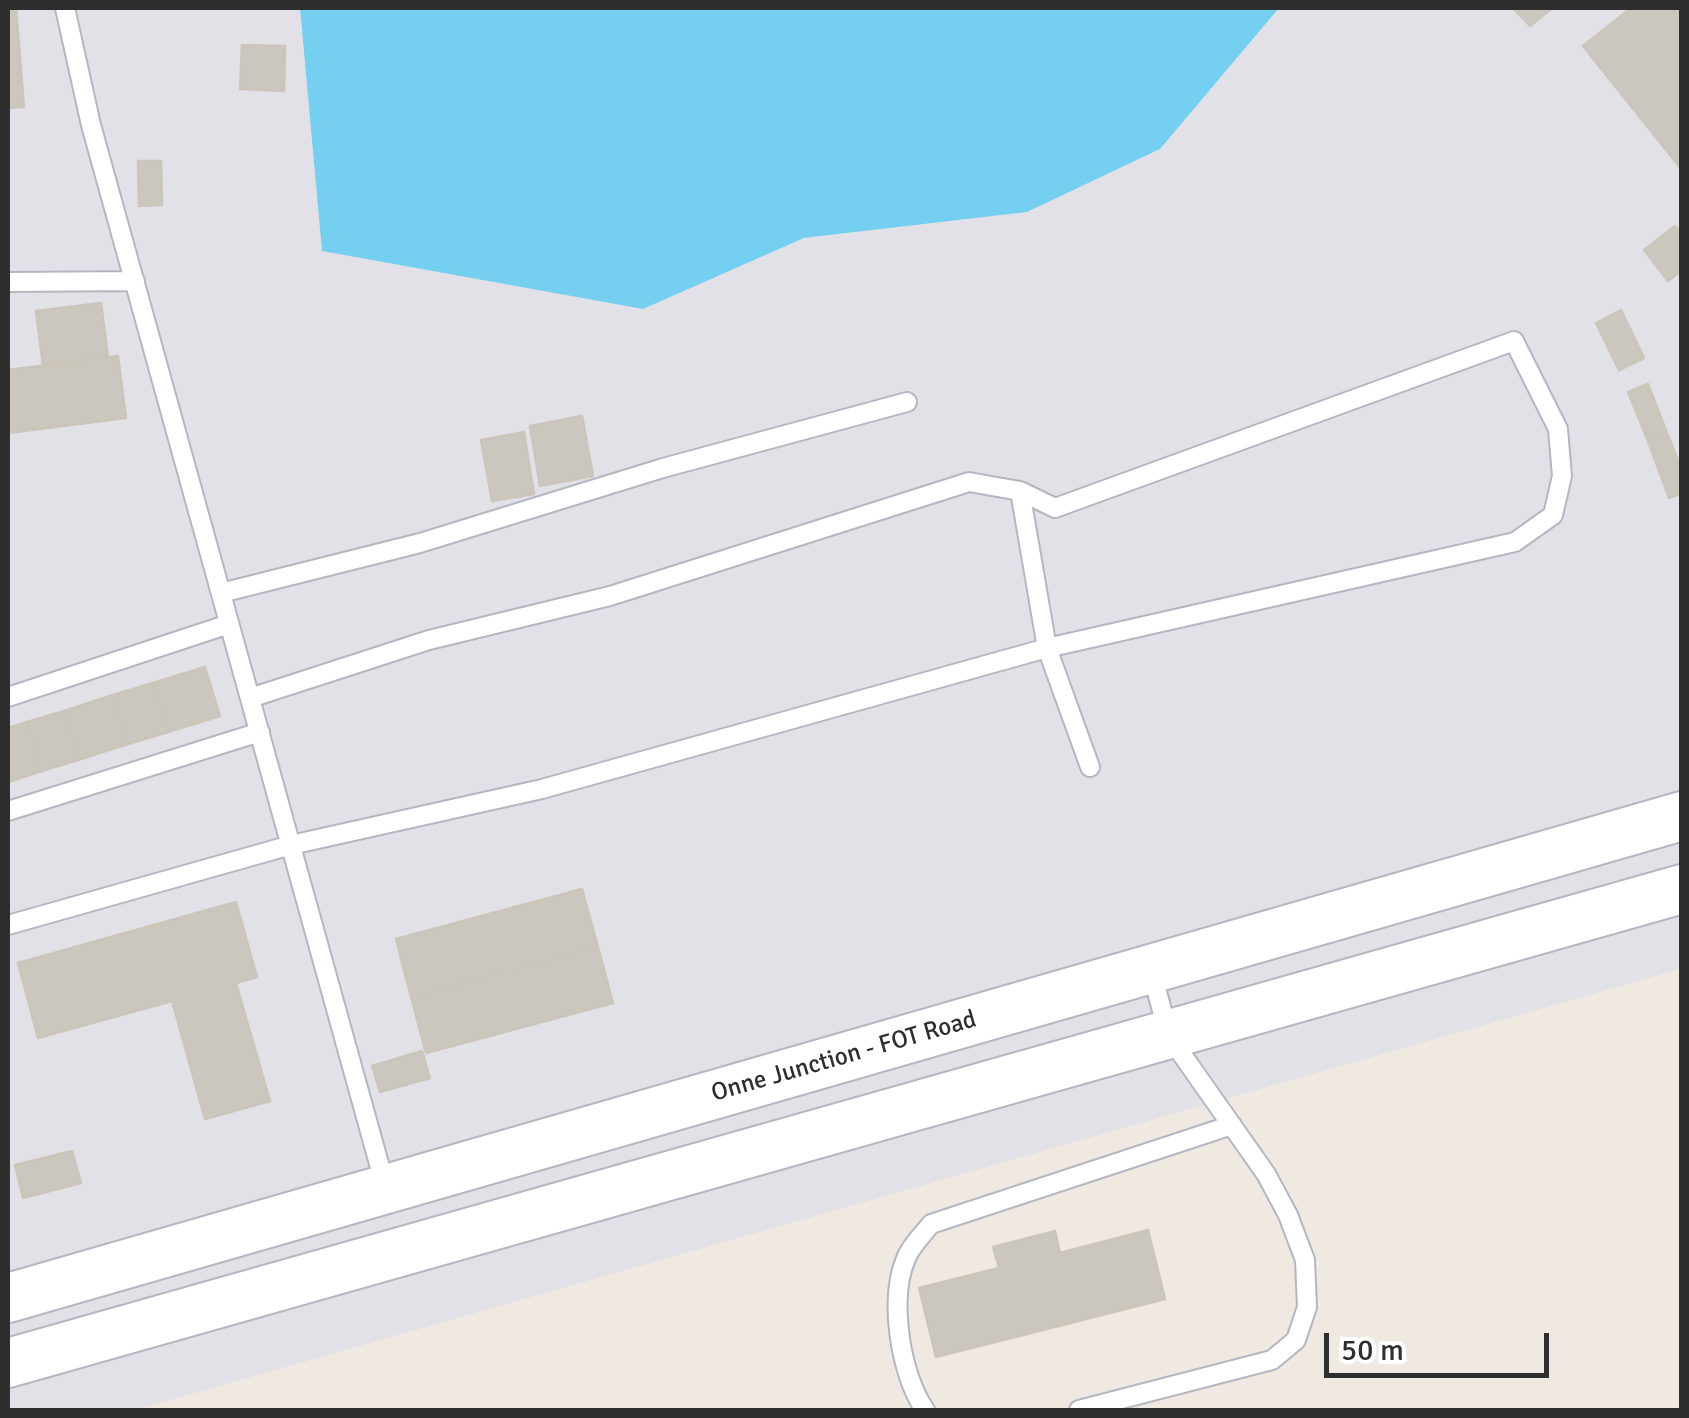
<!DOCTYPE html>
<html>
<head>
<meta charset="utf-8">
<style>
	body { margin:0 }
	#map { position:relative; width:1689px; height:1418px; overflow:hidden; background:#efe9e1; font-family:Signika,sans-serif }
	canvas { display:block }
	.frame { position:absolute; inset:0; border:10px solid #2e2e2e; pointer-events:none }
	.scale { position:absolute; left:1324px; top:1333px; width:225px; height:45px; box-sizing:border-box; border:5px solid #2e2e2e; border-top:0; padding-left:12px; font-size:30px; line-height:35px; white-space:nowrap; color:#2e2e2e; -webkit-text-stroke:8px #fff; paint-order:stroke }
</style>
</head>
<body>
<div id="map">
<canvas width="1689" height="1418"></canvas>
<div class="frame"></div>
<div class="scale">50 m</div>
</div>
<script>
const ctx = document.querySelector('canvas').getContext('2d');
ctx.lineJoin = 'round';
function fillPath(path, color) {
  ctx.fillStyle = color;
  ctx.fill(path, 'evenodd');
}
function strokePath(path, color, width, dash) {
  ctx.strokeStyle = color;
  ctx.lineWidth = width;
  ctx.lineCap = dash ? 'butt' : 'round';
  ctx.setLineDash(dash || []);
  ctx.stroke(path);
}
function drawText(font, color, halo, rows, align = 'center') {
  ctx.font = font + ' Signika,sans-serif';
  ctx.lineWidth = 8;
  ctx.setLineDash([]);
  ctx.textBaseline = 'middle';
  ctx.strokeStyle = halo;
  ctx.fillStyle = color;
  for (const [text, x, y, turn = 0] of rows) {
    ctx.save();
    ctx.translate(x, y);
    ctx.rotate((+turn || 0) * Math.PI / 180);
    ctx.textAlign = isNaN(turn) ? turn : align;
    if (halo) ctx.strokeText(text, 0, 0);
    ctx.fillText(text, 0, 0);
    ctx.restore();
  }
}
fillPath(new Path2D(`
	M8 8H300L322 251 643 309 804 238 1027 212 1160 149 1279 8H1681V969L135 1410H8Z`), '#e3e1e8');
fillPath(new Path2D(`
	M300 8H1279L1160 149 1027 212 804 238 643 309 322 251Z`), '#75cff0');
const building = new Path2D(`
	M8 8H16L24 107 8 108Z
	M1513 8H1552L1530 26Z
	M1631 8H1682V170L1583 46Z
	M242 45 285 46 284 91 240 89Z
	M138 161H161L162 205 139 206Z
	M1675 226 1682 234V270L1668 281 1644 250Z
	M101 303 108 357 43 365 36 311Z
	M1621 310 1644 358 1619 370 1596 323Z
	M118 356 126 418 8 433V370Z
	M1648 384 1667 433 1648 441 1628 392Z
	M582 416 593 476 540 486 530 426Z
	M524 432 534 494 492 501 481 440Z
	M1667 433 1682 471V493L1669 498 1648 441Z
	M205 667 220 716 168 732 153 683Z
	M153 683 168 732 128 744 113 695Z
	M113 695 128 744 78 760 64 711Z
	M64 711 78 760 42 771 27 722Z
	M27 722 42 771 8 782V728Z
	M582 889 598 947 411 997 396 939Z
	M236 902 257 977 236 983 270 1101 205 1119 172 1001 38 1038 18 963Z
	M598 947 613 1003 426 1053 411 997Z
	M422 1051 430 1078 380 1092 372 1066Z
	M72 1151 81 1183 23 1198 15 1165Z
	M1148 1230 1165 1299 936 1357 919 1288 999 1268 993 1247 1055 1231 1060 1253Z`);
fillPath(building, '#cbc7bf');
strokePath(building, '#cbc5ba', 2.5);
const lane = new Path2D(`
	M65 8 91 125 386 1189
	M8 282 135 281
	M1020 491 1047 648 1090 767
	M221 593 420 543 663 468 907 402
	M8 697 229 624
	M8 811 260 732
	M8 925 291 845 542 789 1047 648 1515 542 1553 515 1562 476 1558 429 1514 341 1055 508 1020 491 969 482 610 596 429 640 250 698
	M925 1410C900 1374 888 1297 907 1256 912 1245 923 1234 931 1224L1232 1125
	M1079 1410 1272 1360 1296 1340 1307 1307 1305 1260 1288 1215 1266 1174 1169 1036 1151 970`);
const secondary = new Path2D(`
	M8 1298 1682 816
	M8 1363 1682 889`);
strokePath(lane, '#b4b7c1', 22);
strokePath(secondary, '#b4b7c1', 52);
strokePath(lane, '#fff', 18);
strokePath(secondary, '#fff', 48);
drawText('25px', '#2e2e2e', '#fff', [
	["Onne Junction - FOT Road",844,1057,-16]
]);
</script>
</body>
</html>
